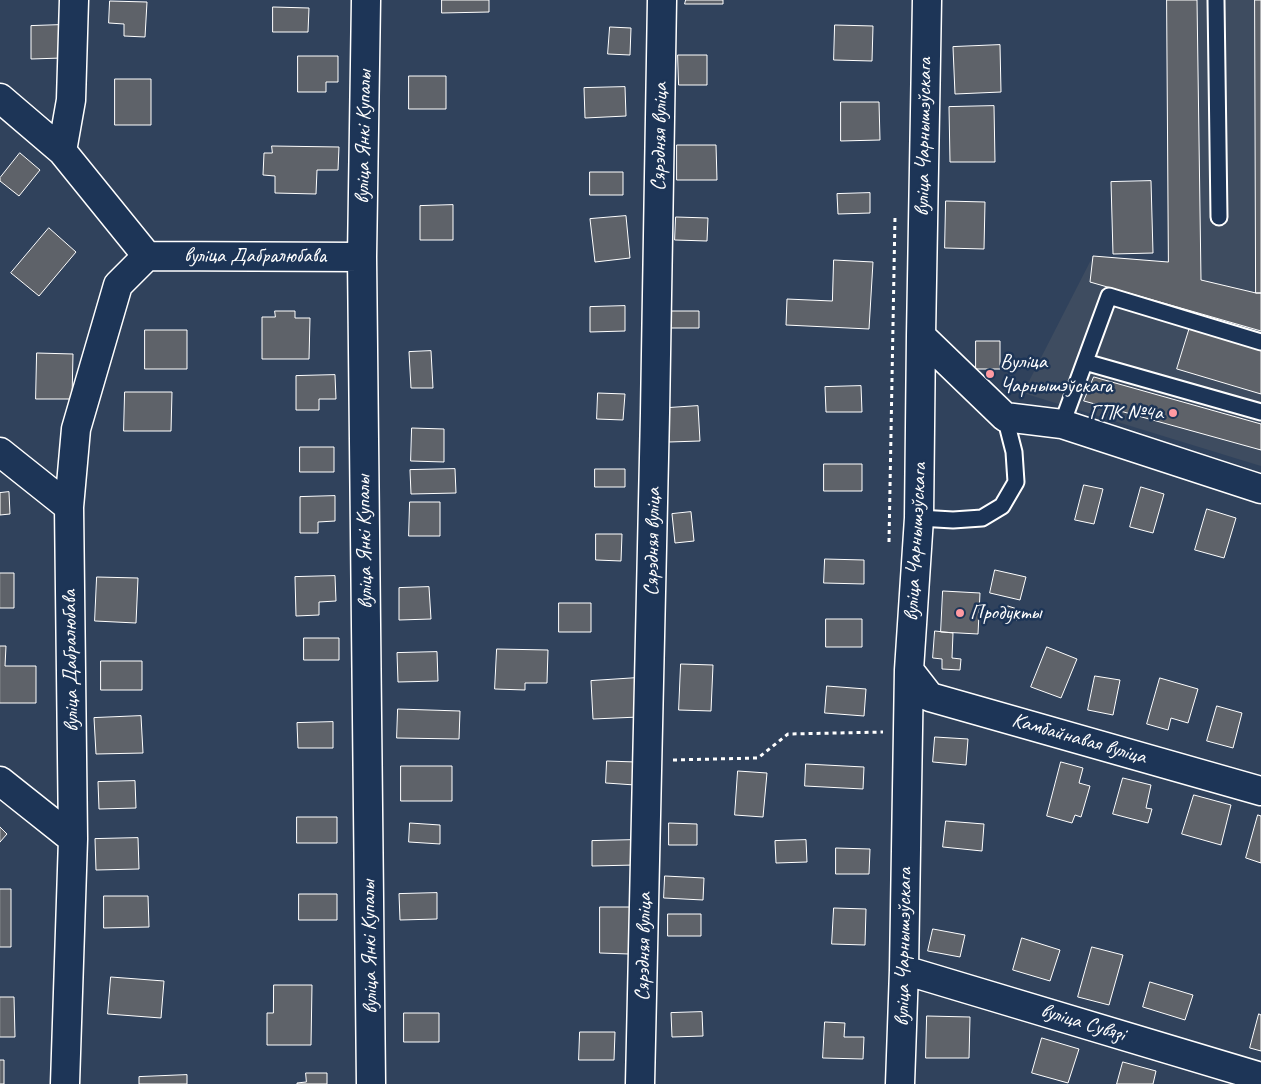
<!DOCTYPE html>
<html>
<head>
<meta charset="utf-8">
<style>
	body { margin:0 }
	canvas { display:block; background:#30425c }
</style>
</head>
<body>
<canvas width="1261" height="1084"></canvas>
<script>
const ctx = document.querySelector('canvas').getContext('2d');
ctx.lineJoin = 'round';
function fillPath(path, color) {
  ctx.fillStyle = color;
  ctx.fill(path, 'evenodd');
}
function strokePath(path, color, width, dash) {
  ctx.strokeStyle = color;
  ctx.lineWidth = width;
  ctx.lineCap = dash ? 'butt' : 'round';
  ctx.setLineDash(dash || []);
  ctx.stroke(path);
}
function drawText(font, color, halo, rows, align = 'center') {
  ctx.font = font + ' Caveat,sans-serif';
  ctx.lineWidth = 5;
  ctx.setLineDash([]);
  ctx.textBaseline = 'middle';
  ctx.strokeStyle = halo;
  ctx.fillStyle = color;
  for (const [text, x, y, turn = 0] of rows) {
    ctx.save();
    ctx.translate(x, y);
    ctx.rotate((+turn || 0) * Math.PI / 180);
    ctx.textAlign = isNaN(turn) ? turn : align;
    if (halo) ctx.strokeText(text, 0, 0);
    ctx.fillText(text, 0, 0);
    ctx.restore();
  }
}
fillPath(new Path2D(`
	M1167 0H1261V466L1023 393 1093 256 1168 262Z`), '#3e4c60');
const building = new Path2D(`
	M442 0H489V12L442 13Z
	M686 0H723V4H685Z
	M1167 0H1197L1201 280 1256 293H1261V331L1090 282 1093 256 1168 262Z
	M1255 0H1261V293H1256Z
	M110 1 147 2 145 37 124 36V24L109 23Z
	M273 7 309 8 308 32H273Z
	M61 25 62 58 31 59V26Z
	M835 25 873 26 872 61 834 60Z
	M610 27 631 28 630 55 608 54Z
	M1000 45 1001 92 955 94 953 47Z
	M678 55H707V85H679Z
	M298 56H338V82H326V92H298Z
	M409 76H446V109H409Z
	M115 79H151V125H115Z
	M625 87 626 116 585 118 584 88Z
	M841 102H879L880 140 841 141Z
	M994 106 995 162H950L949 107Z
	M677 145H716L717 180H677Z
	M272 146 339 147 338 170H317L316 194 275 193V176L263 175 264 153H272Z
	M20 153 40 170 19 196 0 181V178Z
	M590 172H623V195H590Z
	M1151 181 1153 253 1113 254 1111 182Z
	M870 193V213L838 214 837 194Z
	M946 201 985 202 984 249 945 248Z
	M453 205V240H420V206Z
	M626 216 630 258 595 262 590 219Z
	M676 217 708 218 707 241 675 240Z
	M49 228 76 252 39 296 11 273Z
	M834 260 873 262 869 329 786 325 787 299 832 301Z
	M625 306V331L590 332V307Z
	M275 311H295V318H310L309 359H262V317H275Z
	M672 311H699V328H671Z
	M1190 327 1261 349V394L1177 369Z
	M145 330H187V369H145Z
	M976 341H1000V369H976Z
	M431 351 433 388H411L409 352Z
	M37 353 73 354 72 399H36Z
	M335 375 336 399H319V410H296V376Z
	M1094 377 1261 424V450L1084 401Z
	M861 386 862 412H826L825 387Z
	M125 392H172L171 431H124Z
	M598 393 625 394 623 420 597 419Z
	M698 406 700 441 669 442 668 408Z
	M412 428 444 429V462L411 461Z
	M300 447H334V472H300Z
	M824 464H862V491H824Z
	M455 469 456 493 411 494 410 470Z
	M595 469H625V487H595Z
	M1084 485 1103 489 1094 524 1075 520Z
	M1141 487 1164 494 1153 533 1130 527Z
	M9 492 10 514 0 515V493Z
	M335 496V521L318 522V533H300V497Z
	M410 502H440V536H409Z
	M1207 509 1236 518 1224 558 1195 550Z
	M691 512 694 541 675 543 672 514Z
	M596 534H622L621 561 596 560Z
	M825 559 864 560V584L824 583Z
	M995 570 1026 577 1020 600 990 593Z
	M0 573H14V608H0Z
	M335 576 336 601 319 602V615L296 616 295 577Z
	M97 577 138 578 136 623 95 621Z
	M429 587 431 619 399 620V588Z
	M943 591 980 593 978 634 941 632Z
	M559 603H591V632H559Z
	M1008 606 1020 610 1017 620 1006 616Z
	M826 619H862V647H826Z
	M935 631 953 633 952 658 961 659 960 670 942 669V659L933 658Z
	M304 638H339V660H304Z
	M0 646H6L5 666H36V703H0Z
	M1047 647 1077 659 1061 698 1031 687Z
	M497 649 548 650 547 683H525V690L495 689Z
	M437 652 438 681 398 682 397 653Z
	M101 661H142V690H101Z
	M681 664 713 665 711 711 679 710Z
	M1095 676 1120 680 1113 715 1088 710Z
	M637 678 639 717 593 719 591 681Z
	M1160 678 1198 689 1188 723 1171 718 1168 730 1147 724Z
	M827 686 866 689 864 716 825 713Z
	M1217 706 1242 713 1233 748 1207 741Z
	M398 709 460 711 459 739 397 738Z
	M141 716 143 753 96 754 94 718Z
	M333 722V748H298L297 723Z
	M935 737 968 739 966 765 933 762Z
	M607 761 636 762 635 785 606 783Z
	M1061 762 1083 768 1079 783 1090 786 1081 817 1075 815 1072 823 1047 816Z
	M806 764 864 767 863 789 805 786Z
	M401 766H452V801H401Z
	M738 771 767 773 763 817 735 815Z
	M1123 778 1151 785 1146 808 1152 809 1148 823 1113 814Z
	M135 781 136 808 99 809 98 782Z
	M1194 795 1231 805 1221 845 1182 834Z
	M1258 815 1261 816V863L1246 858Z
	M297 817H337V843H297Z
	M946 821 984 824 982 851 943 847Z
	M410 823 440 825V844L409 842Z
	M669 823 697 824V845H669Z
	M0 827 7 834 0 842Z
	M138 838 139 869 96 870 95 839Z
	M635 840V865L592 866V841Z
	M806 840 807 862 776 863 775 841Z
	M836 848 870 849 869 874H836Z
	M665 876 704 878 703 900 664 898Z
	M0 889H11V947H0Z
	M437 893V919L400 920 399 894Z
	M299 894H337V920H299Z
	M104 896H148L149 927 104 928Z
	M600 907H630L629 954 600 953Z
	M834 908 866 909 865 945 832 944Z
	M668 914H701V936H668Z
	M933 929 965 935 960 957 928 951Z
	M1022 938 1060 950 1050 981 1013 970Z
	M1092 947 1123 955 1109 1005 1078 997Z
	M111 977 164 981 161 1018 108 1014Z
	M1150 982 1193 995 1185 1020 1143 1007Z
	M274 985H312L311 1045H267V1013H273Z
	M0 997H14L15 1037H0Z
	M702 1012 703 1036 672 1037 671 1013Z
	M404 1013H439V1042H404Z
	M1259 1014 1261 1015V1051L1250 1048Z
	M927 1016 970 1017 969 1058H926Z
	M825 1022 845 1023 844 1037H864L863 1059 823 1058Z
	M580 1032H615L614 1060H579Z
	M1042 1038 1079 1049 1068 1083 1032 1073Z
	M0 1060H4V1084H0Z
	M1123 1062 1156 1071 1153 1084H1117Z
	M306 1073H327V1084H297V1083L306 1082Z
	M187 1075V1084H139V1077Z`);
fillPath(building, '#5e6269');
strokePath(building, '#fff', 1);
const lane = new Path2D(`
	M1216 0 1219 217
	M1085 362 1261 412
	M1062 424 1109 296 1261 342
	M919 518 953 520 982 518 1002 506 1016 482 1014 452 1005 417`);
const street = new Path2D(`
	M366 0 362 257 371 1084
	M0 98 62 151
	M147 256 362 257
	M921 336 1005 417 1062 424 1261 489
	M0 452 69 507
	M909 670 930 697 1261 791
	M0 781 73 839
	M904 970 1261 1077
	M65 1084 73 839 69 507 76 429 118 285 147 256 62 151 71 100 74 0
	M640 1084 655 413 662 0
	M900 1084 904 970 909 670 919 518 921 336 927 0`);
strokePath(lane, '#fff', 19);
strokePath(street, '#fff', 31);
strokePath(new Path2D(`
	M889 542 895 216
	M673 760 758 758 788 734 883 732`), '#fff', 3, [4, 4]);
strokePath(lane, '#1d3557', 15);
strokePath(street, '#1d3557', 28);
for (const [x, y, r, color] of [
	[990,374,5,"#ff9aa2"],
	[1173,413,5,"#ff9aa2"],
	[960,613,5,"#ff9aa2"]
]) {
  const dot = new Path2D();
  dot.arc(x, y, r, 0, 2 * Math.PI);
  ctx.fillStyle = color;
  ctx.fill(dot);
  strokePath(dot, '#1d3557', 2);
}
drawText('21px', '#fff', '#1d3557', [
	["вуліца Янкі Купалы",364,137,-89],
	["Сярэдняя вуліца",660,137,-89],
	["вуліца Чарнышэўскага",924,137,-89],
	["вуліца Дабралюбава",255,256],
	["вуліца Янкі Купалы",365,542,-91],
	["Сярэдняя вуліца",653,542,-89],
	["вуліца Чарнышэўскага",916,542,-87],
	["вуліца Дабралюбава",71,661,-91],
	["Камбайнавая вуліца",1079,739,16],
	["вуліца Янкі Купалы",370,947,-91],
	["Сярэдняя вуліца",644,947,-89],
	["вуліца Чарнышэўскага",904,947,-89],
	["вуліца Сувязі",1083,1023,17]
]);
drawText('21px', '#fff', '#1d3557', [
	["Вуліца",1000,362],
	["Чарнышэўскага",1000,386],
	["ГПК №4а",1163,413,"right"],
	["Продукты",970,613]
], 'left');
</script>
</body>
</html>
